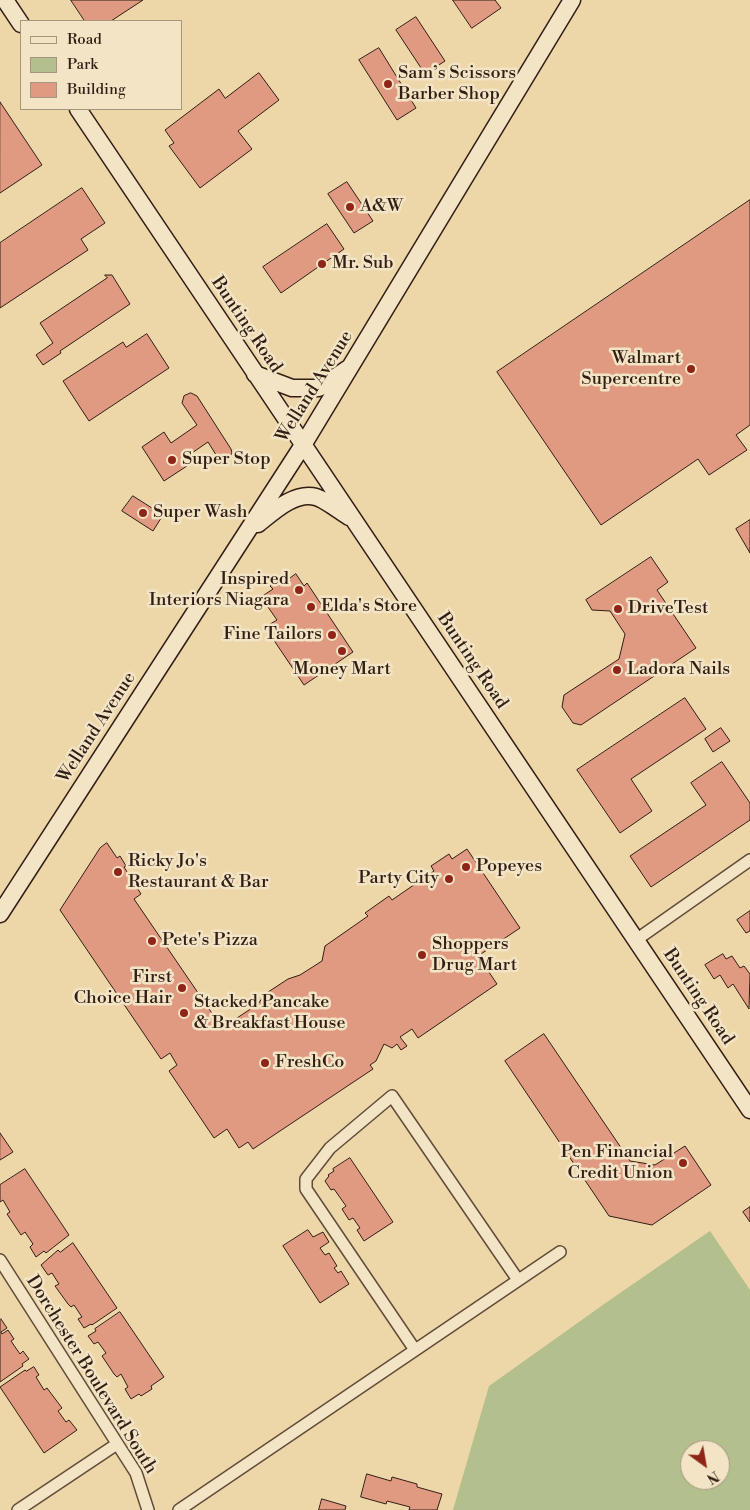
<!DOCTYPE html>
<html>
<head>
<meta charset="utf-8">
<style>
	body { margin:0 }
	#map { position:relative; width:750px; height:1510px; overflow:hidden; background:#edd6a8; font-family:"Libre Bodoni",serif }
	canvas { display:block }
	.legend { position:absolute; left:20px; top:20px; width:162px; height:90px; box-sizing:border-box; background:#f3e4c6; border:1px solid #a6957f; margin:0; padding:6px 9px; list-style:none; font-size:15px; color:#321e14 }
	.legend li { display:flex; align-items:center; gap:10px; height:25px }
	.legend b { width:25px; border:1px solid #a6957f }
	.north { position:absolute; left:680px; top:1440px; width:50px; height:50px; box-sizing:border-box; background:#f3e4c6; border:1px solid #a6957f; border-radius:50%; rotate:148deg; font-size:14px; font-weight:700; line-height:20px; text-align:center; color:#321e14 }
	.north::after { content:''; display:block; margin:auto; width:18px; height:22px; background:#8f2418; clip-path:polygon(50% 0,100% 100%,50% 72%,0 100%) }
</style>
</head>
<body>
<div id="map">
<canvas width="750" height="1510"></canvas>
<ul class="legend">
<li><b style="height:6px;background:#f3e4c6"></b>Road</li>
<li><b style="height:14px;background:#b3bf8c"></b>Park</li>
<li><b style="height:14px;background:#df9a81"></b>Building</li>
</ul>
<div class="north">N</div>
</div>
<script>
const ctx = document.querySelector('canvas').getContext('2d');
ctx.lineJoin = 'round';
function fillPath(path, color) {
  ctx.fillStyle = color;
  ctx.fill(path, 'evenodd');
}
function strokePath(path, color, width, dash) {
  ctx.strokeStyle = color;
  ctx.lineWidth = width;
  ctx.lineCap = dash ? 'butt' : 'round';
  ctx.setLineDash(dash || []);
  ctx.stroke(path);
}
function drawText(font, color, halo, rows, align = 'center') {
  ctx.font = font + ' "Libre Bodoni",serif';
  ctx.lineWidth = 5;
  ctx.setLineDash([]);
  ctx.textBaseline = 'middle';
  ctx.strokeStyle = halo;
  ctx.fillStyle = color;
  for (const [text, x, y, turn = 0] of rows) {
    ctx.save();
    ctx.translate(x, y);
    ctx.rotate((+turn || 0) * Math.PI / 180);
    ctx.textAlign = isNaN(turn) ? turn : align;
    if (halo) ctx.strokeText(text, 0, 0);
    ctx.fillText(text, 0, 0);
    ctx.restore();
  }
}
fillPath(new Path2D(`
	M710 1231 750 1290V1510H453L489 1386 607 1302ZM690 1450H720V1480H690Z`), '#b3bf8c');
const building = new Path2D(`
	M71 0H143L111 21H85Z
	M453 0H495L501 8 472 28Z
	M416 17 445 61 425 74 396 30Z
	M379 48 416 108 397 120 359 60Z
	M259 73 279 100 238 131 252 149 200 188 169 146 174 143 165 130 219 89 225 98Z
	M0 102 42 165 0 193Z
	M347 182 373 221 354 233 328 194Z
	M82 188 105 223 81 239 88 250 0 308V243Z
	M750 200V425L736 435 747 450 709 475 698 459 601 525 497 372Z
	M327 224 344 249 281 293 263 267Z
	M105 275H112L130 304 60 351 61 353 43 365 36 355 53 343 40 323 107 278Z
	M147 334 169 368 89 421 63 381 123 342 126 347Z
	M191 393 197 396 231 449 232 453 229 458 224 460 218 458 208 442 183 459 187 466 164 481 142 447 164 432 171 443 197 425 182 403 184 396Z
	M133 496 163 515 153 531 122 511Z
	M750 520V553L736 529Z
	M651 557 668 582 657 590 696 648 581 725 573 723 562 707 564 695 619 659 625 634 610 611 592 610 586 600Z
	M296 574 304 586 307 583 353 652 304 685 265 627 277 620 261 597 273 589 270 586 282 578 284 582Z
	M685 698 706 729 631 779 652 811 620 833 577 770Z
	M721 728 730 741 713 752 705 739Z
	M722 762 750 803V820L651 887 630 856 706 805 691 783Z
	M107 843 117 858 120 856 126 866 124 867 141 894 134 899 222 1028 258 1004 265 994 288 979 300 975 322 961 325 946 368 916 365 913 389 896 392 900 434 871 431 866 449 854 452 859 467 849 520 928 478 956 497 984 418 1038 412 1029 400 1037 407 1046 401 1050 397 1044 392 1048 384 1044 376 1061 370 1065 373 1069 253 1149 248 1142 239 1148 227 1129 214 1138 169 1071 177 1065 170 1053 161 1059 60 910 100 848Z
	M750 911V931L746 933 737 920Z
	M723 954 726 959 732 956 740 968 744 966 750 974 749 1009 733 984 728 988 720 975 714 979 705 965Z
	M544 1034 630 1161 655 1165 685 1146 711 1185 652 1225 609 1216 505 1061Z
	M0 1133 13 1152 0 1160Z
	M350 1158 393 1222 364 1241 357 1230 360 1228 353 1218 349 1220 342 1209 346 1206 334 1189 331 1190 325 1181 329 1176 328 1175 334 1171 333 1169Z
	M25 1169 69 1235 46 1253 44 1251 36 1257 30 1247 33 1244 25 1232 21 1235 7 1214 10 1212 3 1200 0 1202V1185Z
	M750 1207V1222L743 1212Z
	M308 1230 313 1237 323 1232 329 1242 320 1248 325 1255 329 1253 337 1266 334 1268 338 1273 341 1271 349 1284 320 1303 283 1246Z
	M73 1243 117 1308 92 1325 91 1324 84 1328 78 1319 82 1317 74 1305 71 1307 68 1304 55 1286 59 1284 52 1273 48 1275 41 1265 58 1250 60 1252Z
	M120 1312 164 1377 151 1386 152 1389 141 1396 139 1394 131 1399 125 1389 128 1387 121 1374 117 1377 114 1374 102 1356 106 1353 98 1342 94 1344 88 1336 96 1331 95 1329Z
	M1 1319 7 1328 1 1332 2 1334 8 1330 14 1339 11 1341 20 1354 23 1351 29 1359 22 1364 23 1366 0 1382V1320Z
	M34 1367 39 1375 36 1377 44 1390 47 1388 62 1408 58 1411 66 1422 69 1420 77 1430 44 1453 0 1387 25 1370 26 1371Z
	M367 1474 391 1481 392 1477 417 1484V1487L442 1494 437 1510H409L410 1507 387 1501 386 1504 361 1497Z
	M322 1499 346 1506 345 1510H319Z`);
fillPath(building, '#df9a81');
strokePath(building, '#321e14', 1);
const street = new Path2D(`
	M636 940 750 860
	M0 1260 136 1473 148 1510
	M415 1350 306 1189V1179L330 1148 392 1096 518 1280
	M18 1510 117 1444
	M179 1510 560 1252`);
const secondary = new Path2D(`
	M5 0 21 24
	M78 109 750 1110
	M255 374 292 388H319L347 369
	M258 524C273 512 295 491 316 497 324 499 341 512 349 517
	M0 914 303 445 572 0`);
strokePath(street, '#614c39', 14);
strokePath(secondary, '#321e14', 19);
strokePath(street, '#f3e4c6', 11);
strokePath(secondary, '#f3e4c6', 16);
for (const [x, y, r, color] of [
	[388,84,5,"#8f2418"],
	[350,207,5,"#8f2418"],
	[322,264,5,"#8f2418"],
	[691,369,5,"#8f2418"],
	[172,460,5,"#8f2418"],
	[143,513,5,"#8f2418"],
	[299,590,5,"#8f2418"],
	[311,607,5,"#8f2418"],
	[618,609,5,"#8f2418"],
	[332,635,5,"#8f2418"],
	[342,651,5,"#8f2418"],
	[617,670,5,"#8f2418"],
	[466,867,5,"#8f2418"],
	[118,872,5,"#8f2418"],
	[449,879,5,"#8f2418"],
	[152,941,5,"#8f2418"],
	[422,955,5,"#8f2418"],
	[182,988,5,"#8f2418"],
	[184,1013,5,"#8f2418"],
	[265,1063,5,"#8f2418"],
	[683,1163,5,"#8f2418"]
]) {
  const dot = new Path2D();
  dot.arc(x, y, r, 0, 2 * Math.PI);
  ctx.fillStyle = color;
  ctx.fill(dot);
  strokePath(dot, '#f3e4c6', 2);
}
drawText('18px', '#321e14', '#f3e4c6', [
	["Sam’s Scissors",398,74],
	["Barber Shop",398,95],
	["A&W",360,207],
	["Mr. Sub",332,264],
	["Walmart",681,359,"right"],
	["Supercentre",681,380,"right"],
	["Super Stop",182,460],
	["Super Wash",153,513],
	["Inspired",289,580,"right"],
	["Interiors Niagara",289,601,"right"],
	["Elda's Store",321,607],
	["DriveTest",628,609],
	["Fine Tailors",322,635,"right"],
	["Money Mart",342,670,"center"],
	["Ladora Nails",627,670],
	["Ricky Jo's",128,862],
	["Restaurant & Bar",128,883],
	["Popeyes",476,867],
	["Party City",439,879,"right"],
	["Pete's Pizza",162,941],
	["Shoppers",432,945],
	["Drug Mart",432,966],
	["First",172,978,"right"],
	["Choice Hair",172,999,"right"],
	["Stacked Pancake",194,1003],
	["& Breakfast House",194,1024],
	["FreshCo",275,1063],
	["Pen Financial",673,1153,"right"],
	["Credit Union",673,1174,"right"]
], 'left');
drawText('18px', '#321e14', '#f3e4c6', [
	["Bunting Road",246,325,56],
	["Welland Avenue",315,387,-58],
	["Bunting Road",472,661,56],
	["Welland Avenue",97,728,-57],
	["Bunting Road",698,997,56],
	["Dorchester Boulevard South",91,1375,58]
]);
</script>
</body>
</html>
